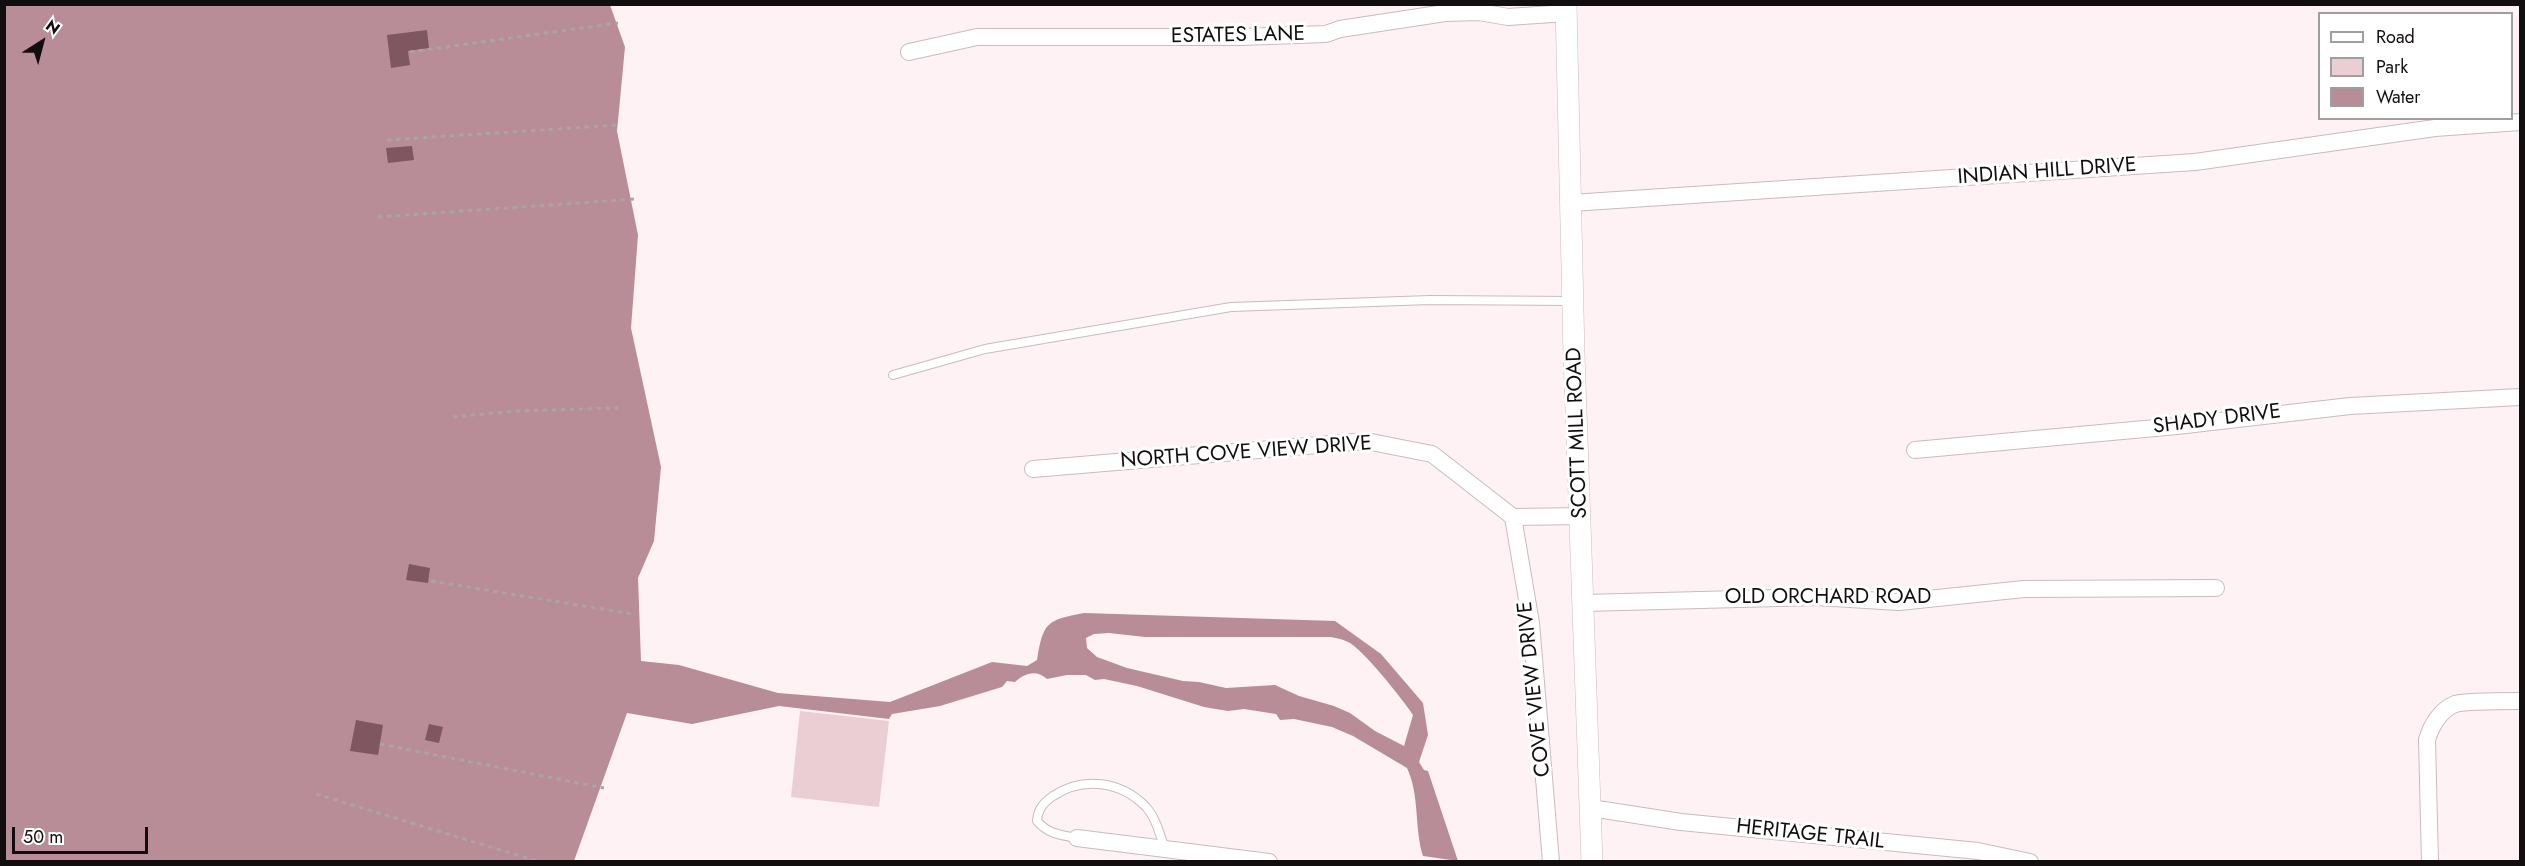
<!DOCTYPE html>
<html>
<head>
<meta charset="utf-8">
<style>
	body { margin:0 }
	#map { position:relative; width:2525px; height:866px; overflow:hidden; background:#fef2f4; font-family:Jost,sans-serif }
	canvas { display:block }
	.frame { position:absolute; inset:0; border:6px solid #120e0f; pointer-events:none }
	.legend { position:absolute; left:2318px; top:12px; width:195px; height:108px; box-sizing:border-box; background:#fff; border:2px solid #a09f9f; margin:0; padding:8px 10px; list-style:none; font-size:18px; color:#120e0f }
	.legend li { display:flex; align-items:center; gap:12px; height:30px }
	.legend b { width:30px; border:2px solid #a09f9f }
	.north { position:absolute; left:12px; top:12px; width:60px; height:60px; -webkit-text-stroke:4px #fff; paint-order:stroke; rotate:36deg; font-size:16px; font-weight:700; line-height:24px; text-align:center; color:#120e0f }
	.north::after { content:''; display:block; margin:auto; width:21px; height:27px; background:#120e0f; clip-path:polygon(50% 0,100% 100%,50% 72%,0 100%) }
	.scale { position:absolute; left:12px; top:827px; width:136px; height:27px; box-sizing:border-box; border:3px solid #120e0f; border-top:0; padding-left:8px; font-size:18px; line-height:21px; white-space:nowrap; color:#120e0f; -webkit-text-stroke:4px #fff; paint-order:stroke }
</style>
</head>
<body>
<div id="map">
<canvas width="2525" height="866"></canvas>
<div class="frame"></div>
<ul class="legend">
<li><b style="height:8px;background:#fff"></b>Road</li>
<li><b style="height:16px;background:#ebced4"></b>Park</li>
<li><b style="height:16px;background:#b88d97"></b>Water</li>
</ul>
<div class="north">N</div>
<div class="scale">50 m</div>
</div>
<script>
const ctx = document.querySelector('canvas').getContext('2d');
ctx.lineJoin = 'round';
function fillPath(path, color) {
  ctx.fillStyle = color;
  ctx.fill(path, 'evenodd');
}
function strokePath(path, color, width, dash) {
  ctx.strokeStyle = color;
  ctx.lineWidth = width;
  ctx.lineCap = dash ? 'butt' : 'round';
  ctx.setLineDash(dash || []);
  ctx.stroke(path);
}
function drawText(font, color, halo, rows, align = 'center') {
  ctx.font = font + ' Jost,sans-serif';
  ctx.lineWidth = 6;
  ctx.setLineDash([]);
  ctx.textBaseline = 'middle';
  ctx.strokeStyle = halo;
  ctx.fillStyle = color;
  for (const [text, x, y, turn = 0] of rows) {
    ctx.save();
    ctx.translate(x, y);
    ctx.rotate((+turn || 0) * Math.PI / 180);
    ctx.textAlign = isNaN(turn) ? turn : align;
    if (halo) ctx.strokeText(text, 0, 0);
    ctx.fillText(text, 0, 0);
    ctx.restore();
  }
}
fillPath(new Path2D(`
	M800 711 889 721 879 807 791 797Z`), '#ebced4');
fillPath(new Path2D(`
	M5 4 610 5 625 47 617 131 638 235 631 328 661 467 654 541 638 578 641 661 679 665 778 693 890 702 992 662 1027 666 1037 660C1043 622 1047 620 1084 613L1335 621 1381 654 1423 703 1428 735 1419 762 1424 770 1428 771 1458 861 1423 856C1414 828 1420 795 1407 768L1353 736 1332 727 1294 719 1280 720 1276 714 1244 709 1228 711 1204 707 1137 686 1104 679 1095 680 1086 675H1067L1047 679C1037 669 1024 673 1015 682L1007 681 1002 687 940 706 892 714 889 719 779 706 692 724 627 713 574 861 5 862ZM1109 633 1145 637H1330C1336 638 1342 639 1348 642 1363 649 1403 700 1413 715L1404 746 1375 731 1350 713 1334 706 1299 696 1275 685 1226 688 1199 682 1183 681 1127 668 1097 657 1087 648 1086 638 1094 634Z`), '#b88d97');
fillPath(new Path2D(`
	M427 30 429 48 408 51 410 65 391 68 387 35Z
	M412 146 414 160 388 163 386 148Z
	M409 564 430 568 428 583 406 580Z
	M356 720 383 725 378 755 350 751Z
	M429 724 443 727 439 743 425 740Z`), '#7e5760');
const service = new Path2D(`
	M893 375 985 349 1231 307 1430 300 1573 301
	M1077 838C1061 835 1048 834 1037 821 1038 809 1043 803 1053 796 1083 776 1121 781 1146 807 1156 818 1160 835 1165 849`);
const minor = new Path2D(`
	M909 52 977 37H1241L1326 34 1340 29 1445 13 1479 12 1508 17 1567 13
	M1571 203 2195 162 2435 128 2520 122
	M1915 450 2177 426 2350 406 2520 397
	M1033 469 1366 441 1432 454 1513 517 1581 516
	M1513 517 1531 623 1551 862
	M1584 603 1817 597 1899 602 2024 589 2216 588
	M1591 808 1681 822 1978 851 2030 862
	M1077 838 1269 862
	M2430 862 2427 740C2431 726 2440 710 2455 704 2466 701 2506 701 2520 701`);
const tertiary = new Path2D(`
	M1566 4 1574 355 1592 862`);
strokePath(service, '#c8bcbe', 10);
strokePath(minor, '#c8bcbe', 18);
strokePath(tertiary, '#c8bcbe', 22);
strokePath(new Path2D(`
	M410 52 618 23
	M387 140 619 125
	M378 217 635 199
	M453 417 515 411 618 408
	M431 581 633 614
	M380 744 604 788
	M316 794 540 862`), '#aca3a4', 3, [4.5, 4.5]);
strokePath(service, '#fff', 8);
strokePath(minor, '#fff', 16);
strokePath(tertiary, '#fff', 21);
drawText('21px', '#120e0f', '#fff', [
	["ESTATES LANE",1238,36,-1],
	["INDIAN HILL DRIVE",2047,172,-4],
	["SHADY DRIVE",2217,420,-7],
	["SCOTT MILL ROAD",1578,433,-92],
	["NORTH COVE VIEW DRIVE",1246,453,-4],
	["OLD ORCHARD ROAD",1828,598],
	["COVE VIEW DRIVE",1535,689,-96],
	["HERITAGE TRAIL",1810,835,6]
]);
</script>
</body>
</html>
